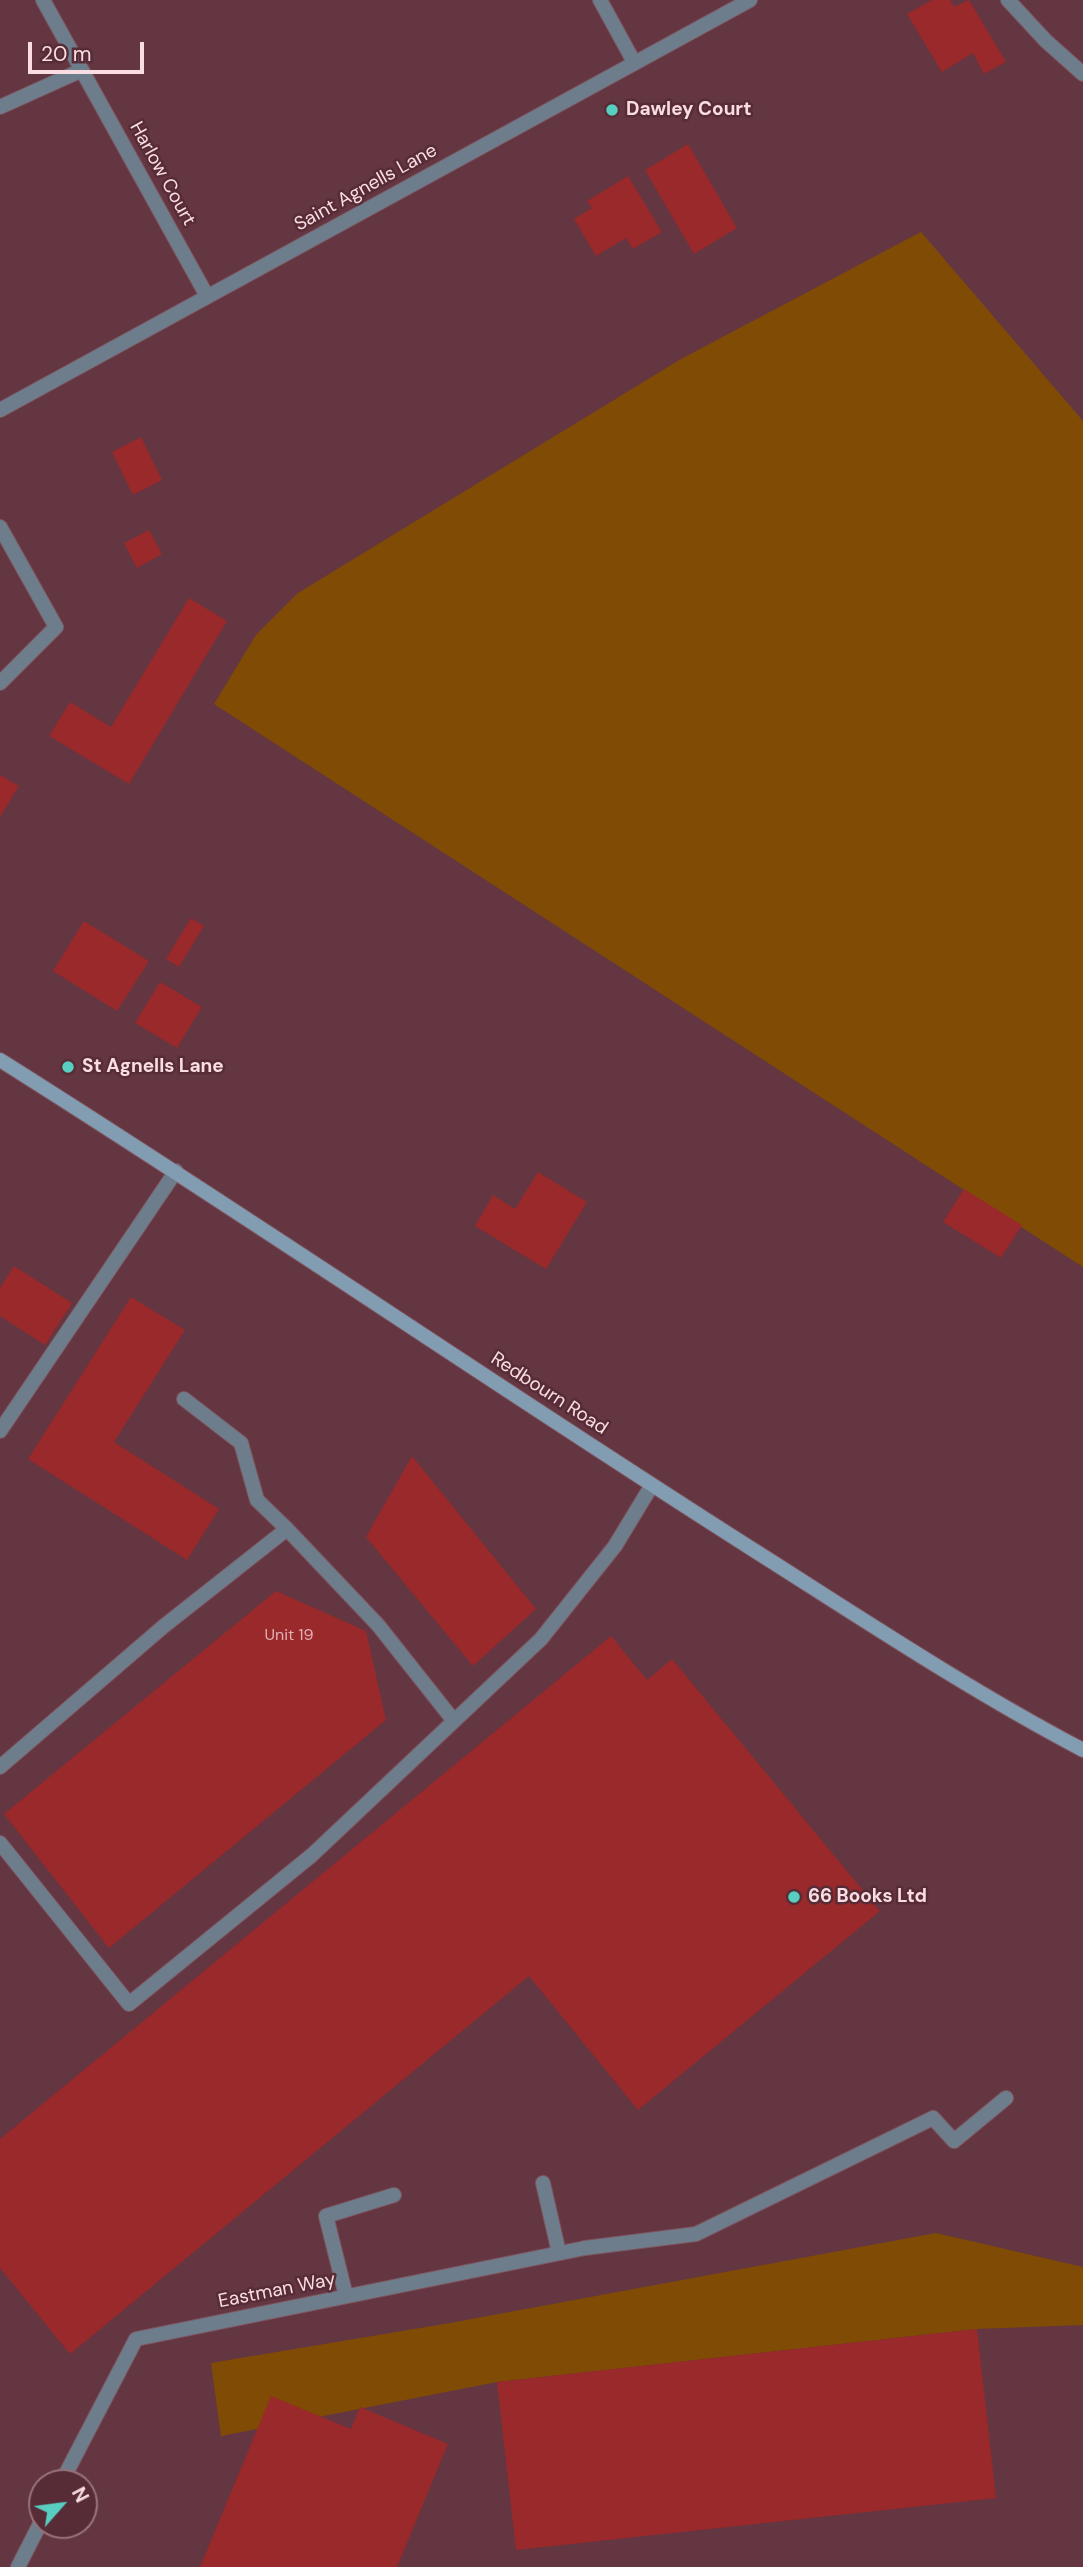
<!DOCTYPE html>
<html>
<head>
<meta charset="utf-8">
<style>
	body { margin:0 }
	#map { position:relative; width:1083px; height:2567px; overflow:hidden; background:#633641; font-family:"DM Sans",sans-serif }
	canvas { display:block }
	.north { position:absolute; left:28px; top:2469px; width:70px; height:70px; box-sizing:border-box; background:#572c37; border:2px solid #98737b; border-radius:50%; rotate:62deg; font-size:19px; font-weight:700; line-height:28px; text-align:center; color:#f9dde2 }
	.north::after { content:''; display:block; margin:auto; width:24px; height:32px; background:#58cec0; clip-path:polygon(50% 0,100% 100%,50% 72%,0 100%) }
	.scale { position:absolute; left:28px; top:42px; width:116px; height:32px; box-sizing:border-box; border:4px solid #f9dde2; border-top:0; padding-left:9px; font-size:21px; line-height:24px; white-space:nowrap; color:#f9dde2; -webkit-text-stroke:5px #572c37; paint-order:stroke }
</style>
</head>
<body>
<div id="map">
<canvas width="1083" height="2567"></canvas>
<div class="north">N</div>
<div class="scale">20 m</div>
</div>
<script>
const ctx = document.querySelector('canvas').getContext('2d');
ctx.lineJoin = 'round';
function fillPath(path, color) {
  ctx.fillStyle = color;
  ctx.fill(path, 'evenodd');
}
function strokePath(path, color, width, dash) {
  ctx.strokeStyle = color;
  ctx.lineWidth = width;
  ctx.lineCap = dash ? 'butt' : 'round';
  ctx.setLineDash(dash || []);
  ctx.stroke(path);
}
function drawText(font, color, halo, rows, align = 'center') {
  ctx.font = font + ' "DM Sans",sans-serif';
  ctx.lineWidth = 5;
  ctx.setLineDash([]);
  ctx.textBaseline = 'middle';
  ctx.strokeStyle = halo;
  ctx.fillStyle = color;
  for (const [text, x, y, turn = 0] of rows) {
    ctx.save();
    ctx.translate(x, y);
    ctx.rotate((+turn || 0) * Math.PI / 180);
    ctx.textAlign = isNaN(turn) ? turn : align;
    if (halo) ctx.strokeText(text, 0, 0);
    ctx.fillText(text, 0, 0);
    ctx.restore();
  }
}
fillPath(new Path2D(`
	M921 232 1083 421V1267L214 704 256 635 298 593 681 359Z
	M936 2233 1083 2267V2325L977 2329 497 2382 221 2436 211 2363 450 2323Z`), '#804b05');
fillPath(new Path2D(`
	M932 0H950L954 7 969 0 1006 62 984 74 973 53 942 72 907 14Z
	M688 144 737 228 694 254 645 170Z
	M628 176 662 232 633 249 626 238 596 256 574 219 592 208 587 201Z
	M141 437 162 480 133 495 112 452Z
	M149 530 162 554 137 568 124 543Z
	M189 598 227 621 129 784 49 736 70 702 111 727Z
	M0 775 19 786 0 817Z
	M191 918 204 926 179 967 166 959Z
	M84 921 149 961 117 1011 53 971Z
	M160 982 202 1007 177 1048 135 1023Z
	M538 1172 587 1202 546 1269 475 1226 493 1195 515 1209Z
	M964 1189 1022 1225 1001 1258 943 1222Z
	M14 1266 72 1303 45 1345 0 1316V1288Z
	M131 1297 185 1330 114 1442 219 1509 187 1560 28 1459Z
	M412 1456 536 1609 473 1666 366 1537Z
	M276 1591 366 1631 386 1720 109 1948 4 1814Z
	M611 1636 647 1680 672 1659 880 1911 638 2110 529 1976 70 2354 0 2268V2139Z
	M977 2329 996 2498 516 2550 497 2382Z
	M271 2396 351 2429 360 2407 448 2444 397 2567H200Z`), '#99292a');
const service = new Path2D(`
	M1008 0 1046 41 1083 74
	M184 1399 241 1443 257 1500 287 1529
	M0 1431 176 1171
	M0 1767 164 1626 287 1529 378 1625 454 1721
	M0 1843 129 2004 312 1855 541 1639 615 1546 652 1485
	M543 2183 559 2253
	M585 2248 696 2234 933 2118 954 2141 1006 2098
	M346 2296 326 2216 394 2195`);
const minor = new Path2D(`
	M43 0 207 296
	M600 0 634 62
	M0 107 82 70
	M0 527 56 627 0 683
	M61 2483 136 2339 585 2248
	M18 2567 42 2520`);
const tertiary = new Path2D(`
	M0 410 750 0`);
const secondary = new Path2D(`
	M0 1060C253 1219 500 1389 752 1549 861 1618 969 1690 1083 1750`);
strokePath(service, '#7e545e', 16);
strokePath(minor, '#7e545e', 16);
strokePath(tertiary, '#7e545e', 16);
strokePath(secondary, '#7e545e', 16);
strokePath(service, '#6d7d8c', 14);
strokePath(minor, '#6d7d8c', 14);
strokePath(tertiary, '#6d7d8c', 14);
strokePath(secondary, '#829cb2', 14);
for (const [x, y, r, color] of [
	[612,110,7,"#58cec0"],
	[68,1067,7,"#58cec0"],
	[794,1897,7,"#58cec0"]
]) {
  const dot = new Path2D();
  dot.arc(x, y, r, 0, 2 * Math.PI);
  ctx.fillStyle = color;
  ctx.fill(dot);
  strokePath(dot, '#572c37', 2.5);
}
drawText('16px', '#e1b0b4', null, [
	["Unit 19",289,1636]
]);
drawText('bold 19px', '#f9dde2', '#572c37', [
	["Dawley Court",626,110],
	["St Agnells Lane",82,1067],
	["66 Books Ltd",808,1897]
], 'left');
drawText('19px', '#f9dde2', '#572c37', [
	["Harlow Court",162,174,61],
	["Saint Agnells Lane",366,188,-29],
	["Redbourn Road",549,1394,33],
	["Eastman Way",277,2291,-11]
]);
</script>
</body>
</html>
